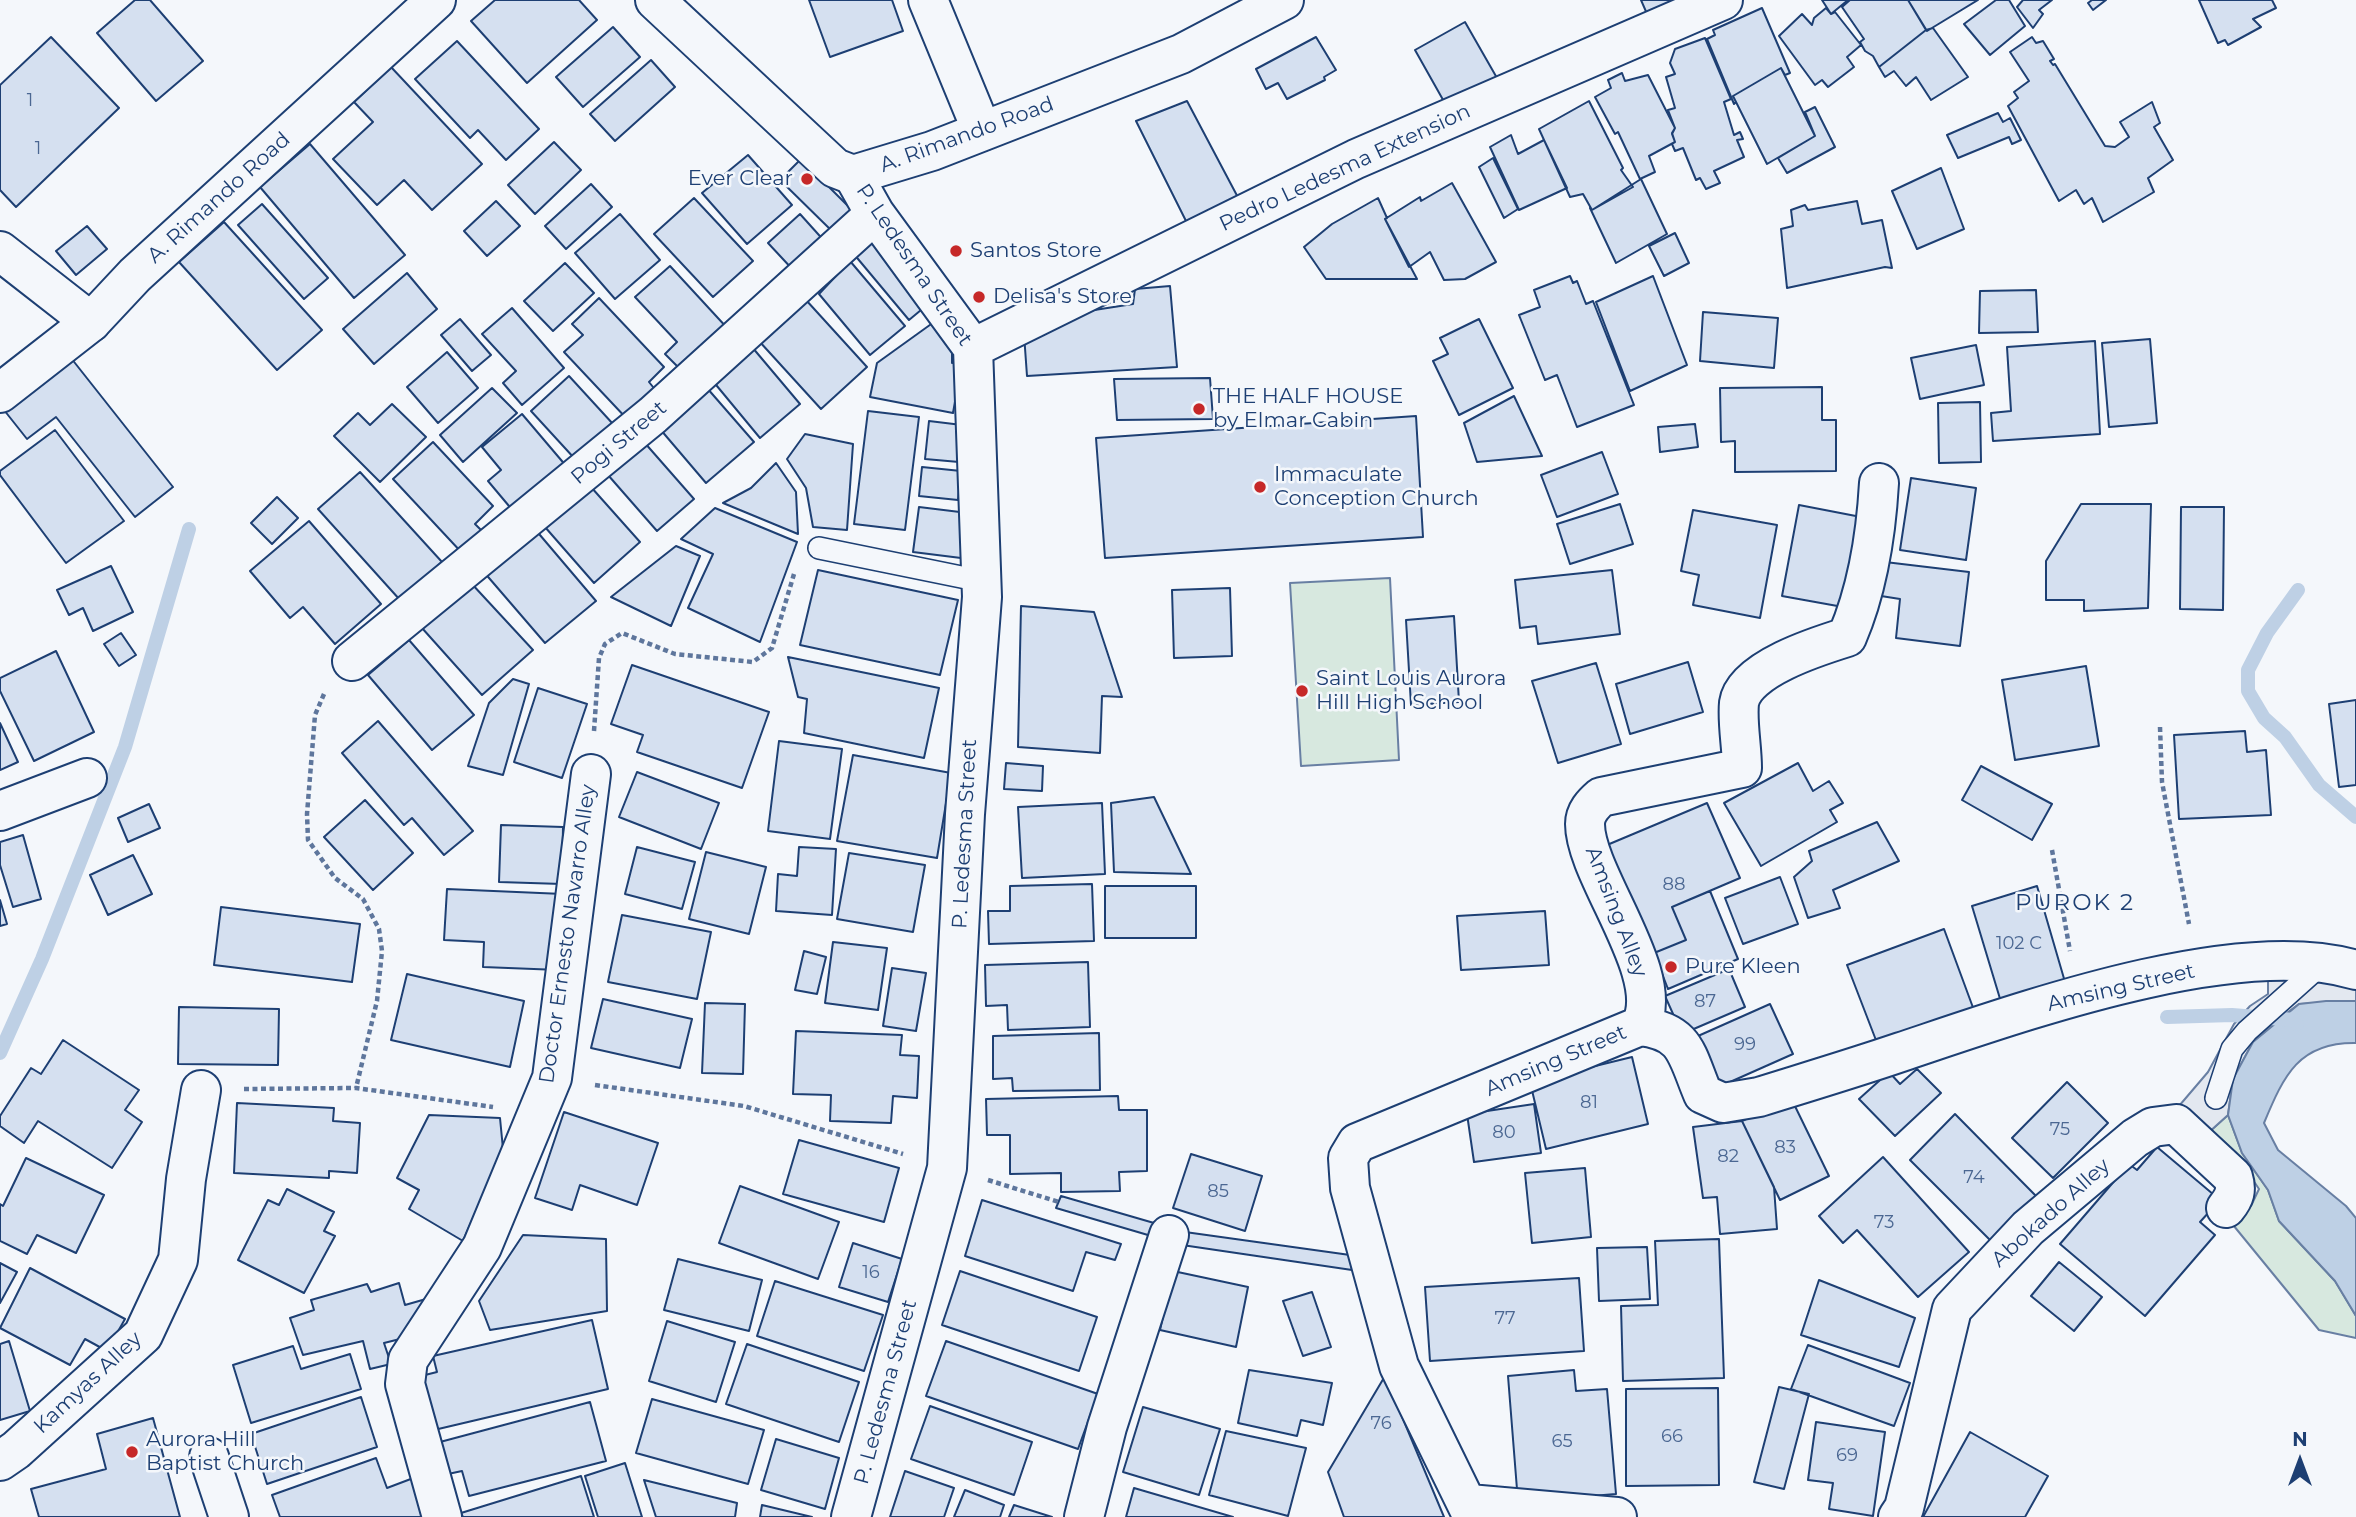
<!DOCTYPE html>
<html>
<head>
<meta charset="utf-8">
<style>
	body { margin:0 }
	#map { position:relative; width:2356px; height:1517px; overflow:hidden; background:#f4f7fb; font-family:Montserrat,sans-serif }
	canvas { display:block }
	.north { position:absolute; left:2265px; top:1426px; width:70px; height:70px; -webkit-text-stroke:5px #f4f7fb; paint-order:stroke; rotate:0deg; font-size:19px; font-weight:700; line-height:28px; text-align:center; color:#1d3f73 }
	.north::after { content:''; display:block; margin:auto; width:24px; height:32px; background:#1d3f73; clip-path:polygon(50% 0,100% 100%,50% 72%,0 100%) }
</style>
</head>
<body>
<div id="map">
<canvas width="2356" height="1517"></canvas>
<div class="north">N</div>
</div>
<script>
const ctx = document.querySelector('canvas').getContext('2d');
ctx.lineJoin = 'round';
function fillPath(path, color) {
  ctx.fillStyle = color;
  ctx.fill(path, 'evenodd');
}
function strokePath(path, color, width, dash) {
  ctx.strokeStyle = color;
  ctx.lineWidth = width;
  ctx.lineCap = dash ? 'butt' : 'round';
  ctx.setLineDash(dash || []);
  ctx.stroke(path);
}
function drawText(font, color, halo, rows, align = 'center') {
  ctx.font = font + ' Montserrat,sans-serif';
  ctx.lineWidth = 5;
  ctx.setLineDash([]);
  ctx.textBaseline = 'middle';
  ctx.strokeStyle = halo;
  ctx.fillStyle = color;
  for (const [text, x, y, turn = 0] of rows) {
    ctx.save();
    ctx.translate(x, y);
    ctx.rotate((+turn || 0) * Math.PI / 180);
    ctx.textAlign = isNaN(turn) ? turn : align;
    if (halo) ctx.strokeText(text, 0, 0);
    ctx.fillText(text, 0, 0);
    ctx.restore();
  }
}
const green = new Path2D(`
	M1390 578 1399 760 1301 766 1290 583Z
	M2228 1115 2242 1153 2268 1190 2279 1221 2335 1281 2356 1316V1338L2319 1330 2229 1220 2251 1206 2259 1189 2245 1168 2208 1133Z`);
fillPath(green, '#d7e8df');
strokePath(green, '#687fa3', 2);
const parking = new Path2D(`
	M2268 977 2356 985V1001L2299 1004 2272 1024 2253 1042 2233 1079 2228 1115 2208 1133 2179 1106 2208 1072 2234 1024 2250 1006 2268 994Z`);
fillPath(parking, '#e3e8f0');
strokePath(parking, '#687fa3', 2);
const water = new Path2D(`
	M2326 1001H2356V1043C2299 1042 2284 1075 2264 1123L2278 1150 2346 1206 2356 1218V1316L2335 1281 2279 1221 2268 1190 2242 1153 2228 1115 2233 1079 2253 1042 2299 1004Z`);
fillPath(water, '#bed0e5');
strokePath(water, '#687fa3', 2);
strokePath(new Path2D(`
	M2298 590 2267 633 2248 670V691L2264 718 2285 737 2319 785 2356 817
	M2167 1017 2232 1015 2294 1020 2297 1024
	M0 1053 42 959 125 747 189 529`), '#bed0e5', 14);
const building = new Path2D(`
	M135 0H150L203 61 156 101 97 33Z
	M495 0H579L597 20 527 83 471 21Z
	M809 0H892L903 31 830 57Z
	M1641 0H1701L1651 23Z
	M1822 0H1848L1831 14Z
	M1850 0H1908L1926 30 1879 67 1873 56 1865 51 1860 42 1864 39 1842 7Z
	M1908 0H1978L1927 31Z
	M1996 0H2009L2025 26 1990 55 1964 24Z
	M2023 0H2052L2039 10 2043 14 2033 28 2017 7Z
	M2092 0H2106L2093 10 2088 3Z
	M2199 0H2272L2276 8 2253 19 2261 27 2228 45 2225 40 2218 43Z
	M1762 8 1790 73 1785 75 1781 68 1733 96 1736 102 1734 104 1707 39 1715 35 1713 30Z
	M1826 8 1831 14 1835 12 1861 45 1847 57 1854 67 1828 87 1822 80 1815 85 1779 36 1802 14 1812 25 1814 18Z
	M1465 22 1501 85 1451 114 1415 50Z
	M613 27 640 57 583 107 556 77Z
	M1933 28 1968 77 1931 100 1916 77 1906 86 1894 71 1885 77 1879 67 1926 30Z
	M51 37 119 108 16 207 0 190V85Z
	M1316 37 1336 70 1324 77 1325 80 1287 99 1278 83 1266 89 1256 69Z
	M2032 37 2036 43 2043 41 2054 59 2050 61 2053 65 2055 64 2105 146 2115 147 2129 137 2120 122 2152 102 2160 123 2154 127 2173 160 2148 178 2154 192 2103 222 2092 198 2084 204 2076 190 2059 201 2008 106 2018 98 2014 92 2029 81 2010 52Z
	M1705 38 1731 99 1724 102 1734 135 1740 132 1743 139 1737 140 1744 157 1714 171 1720 183 1706 189 1700 178 1696 180 1683 148 1675 151 1672 144 1675 142 1672 134 1675 128 1668 110 1675 108 1666 77 1675 74 1670 63 1675 49Z
	M457 41 539 129 506 160 478 130 470 138 415 79Z
	M651 60 675 87 615 141 590 114Z
	M391 67 482 164 432 210 404 180 377 205 333 159 373 122 354 102Z
	M1781 68 1815 136 1767 164 1733 96Z
	M1622 73 1625 81 1648 75 1675 128 1672 133 1675 142 1649 156 1655 172 1640 179 1618 132 1615 134 1595 97 1611 88 1608 80Z
	M1187 101 1242 205 1191 231 1136 121Z
	M1589 101 1623 168 1621 170 1633 187 1592 210 1583 194 1570 197 1539 129Z
	M1815 107 1835 147 1787 173 1778 158 1815 136 1805 112Z
	M1998 113 2003 122 2010 118 2021 140 2012 144 2009 137 1958 158 1947 135Z
	M1511 135 1518 154 1544 140 1567 188 1519 210 1490 147Z
	M554 142 581 170 535 214 508 185Z
	M310 144 405 255 354 298 260 187Z
	M748 155 792 205 747 244 702 193Z
	M1493 158 1518 209 1504 218 1479 167Z
	M801 159 856 214 835 234 780 180Z
	M1941 168 1964 229 1917 249 1892 191Z
	M1641 179 1667 234 1616 263 1590 208 1592 210Z
	M1452 183 1496 262 1465 279 1444 280 1430 252 1409 267 1385 219 1420 197 1421 201Z
	M591 184 612 207 566 249 545 226Z
	M694 198 753 261 713 297 654 234Z
	M1378 198 1387 218 1385 219 1417 279H1326L1304 247 1332 224Z
	M496 201 520 226 487 256 464 231Z
	M1857 201 1862 224 1882 220 1892 268 1885 267 1787 288 1781 229 1793 226 1791 210 1805 205 1808 210Z
	M262 204 328 278 304 299 238 225Z
	M620 214 660 260 615 299 575 253Z
	M800 214 827 244 795 272 768 243Z
	M224 222 322 330 277 370 179 262Z
	M87 226 107 249 76 275 56 251Z
	M1675 233 1689 263 1664 276 1649 246Z
	M871 238 927 305 909 320 853 253Z
	M850 261 905 326 870 355 819 294Z
	M565 263 594 293 553 331 524 301Z
	M670 266 729 330 682 371 665 354 677 342 635 297Z
	M407 273 437 309 374 364 343 329Z
	M1570 276 1573 283 1577 281 1586 304 1593 301 1634 405 1577 427 1557 375 1545 380 1519 315 1540 307 1534 290Z
	M1653 276 1687 365 1630 391 1596 302Z
	M1170 286 1177 367 1027 376 1024 334 1056 316 1133 304 1135 289Z
	M2036 290 2038 332 1979 333 1980 291Z
	M599 298 664 367 649 382 657 392 628 420 564 352 583 335 572 324Z
	M806 300 867 367 821 409 759 341Z
	M512 308 564 368 522 405 503 383 516 371 482 334Z
	M1703 312 1778 318 1774 368 1700 361Z
	M460 319 491 355 472 371 441 335Z
	M1479 319 1513 388 1459 415 1433 361 1448 354 1440 338Z
	M934 322 952 351V363L962 362 953 413 870 397 877 363Z
	M2150 339 2157 423 2109 427 2102 343Z
	M2095 341 2100 434 1993 441 1991 413 2011 411 2007 347Z
	M1976 345 1984 385 1920 399 1911 358Z
	M752 347 800 404 760 438 712 380Z
	M447 352 478 388 438 423 407 387Z
	M71 358 173 487 135 517 56 417 27 439 4 410Z
	M569 376 613 424 575 459 531 411Z
	M1210 378 1213 419 1117 420 1114 379Z
	M1822 387V420H1836V471L1735 472V441L1721 442 1720 388Z
	M492 388 517 413 463 462 440 435Z
	M707 388 754 442 706 483 660 429Z
	M1514 396 1542 456 1477 462 1464 423Z
	M1980 402 1981 462 1939 463 1938 403Z
	M392 404 426 437 380 482 334 436 358 413 370 425Z
	M868 411 919 417 905 530 854 524Z
	M522 414 567 467 514 512 488 481 501 470 482 447Z
	M1416 416 1423 537 1105 558 1096 438Z
	M929 421 962 425 959 462 925 459Z
	M1695 424 1698 447 1660 452 1658 427Z
	M55 430 124 521 66 563 0 475V471Z
	M805 434 853 444 847 530 813 527 806 488 787 459Z
	M433 442 493 506 475 524 485 534 463 554 393 479Z
	M644 442 694 499 657 531 608 475Z
	M1602 452 1618 494 1557 517 1541 475Z
	M776 463 796 492 798 534 723 503 751 488Z
	M922 467 961 471 958 500 919 496Z
	M360 472 442 562 400 600 318 509Z
	M1911 478 1976 488 1966 560 1900 550Z
	M591 487 640 542 594 583 545 527Z
	M277 497 298 518 272 544 251 523Z
	M1620 504 1633 544 1570 564 1557 524Z
	M2081 504H2151L2148 608 2084 611V600H2046V561Z
	M1799 505 1861 517 1843 607 1782 596Z
	M919 507 968 513 961 558 913 552Z
	M2181 507H2224L2223 610 2180 609Z
	M715 508 797 542 760 642 688 608 713 554 681 539Z
	M1693 510 1777 525 1760 618 1693 605 1699 575 1681 571Z
	M309 521 381 604 335 644 303 607 290 618 250 571Z
	M534 528 596 601 545 643 483 571Z
	M676 546 700 556 671 626 611 597Z
	M1885 562 1969 572 1960 646 1896 638 1900 599 1881 596Z
	M111 566 133 612 93 631 83 608 69 615 57 590Z
	M818 570 958 600 940 675 800 645Z
	M1612 570 1620 634 1538 644 1536 626 1520 628 1515 580Z
	M471 583 533 650 482 695 422 628Z
	M1230 588 1232 656 1174 658 1172 590Z
	M1021 606 1094 612 1122 697 1102 696 1100 753 1018 747Z
	M1454 616 1459 702 1411 705 1406 620Z
	M121 633 136 655 119 666 104 644Z
	M409 640 474 715 432 750 368 675Z
	M56 651 94 732 34 761 0 691V678Z
	M788 657 939 688 924 758 804 733 807 699 798 697Z
	M1688 662 1703 712 1630 734 1616 684Z
	M1596 663 1621 744 1558 763 1532 681Z
	M632 665 769 712 742 788 637 752 643 735 611 724Z
	M2086 666 2099 746 2015 760 2002 680Z
	M513 679 529 684 503 775 468 766 489 703Z
	M538 688 587 704 562 778 514 762Z
	M2356 700V785L2339 787 2329 704Z
	M378 721 473 831 444 855 412 818 404 825 342 753Z
	M0 723 18 762 0 770Z
	M2245 731 2247 752 2266 750 2271 815 2179 819 2174 735Z
	M779 741 842 749 830 839 768 831Z
	M853 755 951 773 937 858 837 841Z
	M1006 763 1043 766 1042 791 1004 789Z
	M1798 763 1813 791 1829 781 1843 803 1830 810 1837 822 1761 866 1724 803Z
	M1981 766 2052 804 2032 840 1962 800Z
	M637 772 719 803 701 849 619 817Z
	M1154 797 1191 874 1114 872 1111 803Z
	M365 800 413 853 373 890 324 837Z
	M1102 803 1105 874 1022 878 1018 807Z
	M1707 803 1740 878 1672 907 1686 940 1654 953 1607 845Z
	M149 804 160 828 128 842 118 818Z
	M1877 822 1899 861 1833 890 1840 908 1808 918 1794 877 1812 861 1809 851Z
	M501 825 563 827 562 884 499 882Z
	M23 835 41 899 13 907 0 865V842Z
	M637 847 695 862 682 909 625 894Z
	M799 847 836 849 832 915 776 911 778 874 797 876Z
	M706 852 766 867 749 934 689 919Z
	M849 853 925 865 913 932 837 919Z
	M133 855 152 894 108 915 90 875Z
	M1780 877 1798 924 1743 944 1725 898Z
	M1092 884 1094 941 989 944 988 911H1010V886Z
	M1105 886H1196V938H1105Z
	M2037 886 2065 982 2001 1002 1972 906Z
	M447 889 563 894 559 970 483 967 484 942 444 940Z
	M1710 891 1738 959 1668 989 1654 953 1686 940 1672 907Z
	M0 900 7 924 0 926Z
	M221 907 360 924 352 982 214 965Z
	M1545 911 1549 965 1461 970 1457 916Z
	M622 915 711 932 697 999 608 982Z
	M1944 929 1975 1013 1879 1048 1847 965Z
	M833 942 887 948 878 1010 825 1003Z
	M804 951 826 957 817 994 795 990Z
	M1088 962 1090 1027 1008 1030 1007 1005 986 1006 985 965Z
	M892 968 926 973 916 1031 883 1026Z
	M1729 969 1745 1007 1682 1034 1665 996Z
	M407 974 524 1001 510 1067 391 1040Z
	M603 999 692 1019 680 1068 591 1048Z
	M705 1003 745 1004 743 1074 702 1073Z
	M1770 1004 1793 1054 1721 1086 1698 1036Z
	M179 1007 279 1009 278 1065 178 1064Z
	M796 1031 902 1035 900 1055 919 1056 917 1098 893 1096 891 1123 830 1121 831 1095 793 1094Z
	M1099 1033 1100 1090 1013 1091 1012 1078 993 1079V1036Z
	M63 1040 139 1090 125 1110 142 1122 112 1168 38 1121 24 1143 0 1126V1116L31 1068 41 1074Z
	M1632 1057 1648 1124 1546 1149 1530 1082Z
	M1917 1069 1941 1093 1895 1136 1859 1099 1889 1072 1900 1084Z
	M2067 1082 2108 1123 2053 1178 2012 1138Z
	M1118 1096 1119 1110H1147V1171L1119 1172 1120 1191 1061 1192V1173L1010 1174V1135H987L986 1099Z
	M1791 1098 1829 1176 1780 1200 1742 1121Z
	M237 1103 334 1108 333 1121 360 1123 357 1173 329 1171V1178L234 1173Z
	M1534 1104 1541 1153 1474 1162 1467 1114Z
	M564 1112 658 1143 637 1205 580 1185 572 1210 535 1198Z
	M1955 1114 2037 1197 1992 1242 1910 1160Z
	M429 1115 500 1118 503 1149 463 1241 409 1209 419 1190 397 1178Z
	M1742 1121 1774 1187 1777 1229 1720 1234 1717 1197 1703 1198 1693 1127Z
	M799 1140 899 1168 884 1222 783 1194Z
	M2157 1147 2220 1200 2200 1222 2215 1235 2145 1316 2060 1244 2129 1164 2137 1170Z
	M1191 1154 1262 1176 1245 1231 1173 1208Z
	M1883 1157 1969 1252 1918 1297 1857 1230 1843 1243 1819 1216Z
	M26 1158 104 1195 76 1253 37 1235 27 1254 0 1241V1204L3 1206Z
	M1585 1168 1591 1237 1532 1243 1525 1173Z
	M740 1186 839 1222 818 1279 719 1243Z
	M287 1189 334 1212 324 1231 335 1236 304 1293 238 1260 268 1200 279 1205Z
	M1061 1196 1185 1232 1350 1255 1352 1270 1182 1245 1056 1208Z
	M982 1200 1121 1244 1115 1260 1086 1252 1073 1291 965 1256Z
	M523 1235 606 1239 607 1311 490 1330 479 1301Z
	M1719 1239 1724 1378 1623 1381 1621 1306 1658 1305 1655 1241Z
	M853 1243 902 1259 888 1302 839 1287Z
	M1647 1247 1650 1299 1599 1301 1597 1248Z
	M678 1259 762 1280 749 1331 664 1310Z
	M2059 1262 2102 1297 2074 1331 2031 1296Z
	M0 1263 17 1272 0 1303Z
	M30 1268 125 1319 107 1351 85 1339 70 1365 0 1328Z
	M960 1271 1097 1317 1079 1371 942 1325Z
	M1173 1271 1248 1287 1236 1347 1160 1330Z
	M1579 1278 1584 1351 1430 1361 1425 1287Z
	M1819 1280 1915 1318 1899 1367 1801 1335Z
	M775 1281 883 1315 864 1371 757 1336Z
	M399 1283 405 1305 433 1297 404 1338 384 1343 391 1364 370 1369 363 1341 303 1355 290 1318 314 1310 311 1300 367 1284 371 1292Z
	M1312 1292 1331 1347 1303 1356 1283 1301Z
	M592 1320 608 1389 434 1430 421 1376 437 1372 433 1356Z
	M667 1321 735 1342 716 1402 649 1381Z
	M9 1341 30 1411 0 1420V1344Z
	M946 1341 1098 1394 1078 1449 926 1396Z
	M747 1344 859 1382 839 1442 726 1404Z
	M1808 1345 1910 1383 1894 1426 1791 1389Z
	M293 1346 301 1369 350 1354 361 1389 251 1423 233 1365Z
	M1249 1370 1332 1383 1323 1425 1301 1420 1297 1436 1238 1423Z
	M1574 1370 1576 1391 1607 1389 1616 1494 1518 1502 1508 1376Z
	M1385 1376 1444 1517H1344L1328 1472Z
	M1779 1387 1809 1394 1784 1489 1754 1482Z
	M1718 1388 1719 1485 1626 1486V1389Z
	M361 1397 377 1447 267 1484 251 1434Z
	M652 1399 764 1430 748 1484 636 1453Z
	M590 1402 606 1461 469 1496 462 1471 448 1474 440 1442Z
	M930 1406 1032 1442 1014 1495 911 1459Z
	M1143 1407 1220 1429 1199 1495 1123 1472Z
	M153 1418 180 1517H39L31 1489 106 1469 97 1434Z
	M1816 1422 1885 1432 1873 1516 1829 1509 1833 1483 1808 1480Z
	M1226 1431 1306 1448 1288 1516 1209 1495Z
	M1970 1432 2048 1476 2025 1517H1923Z
	M776 1439 839 1458 825 1509 761 1490Z
	M376 1458 387 1488 416 1477 429 1514 422 1517H280L272 1495Z
	M625 1463 642 1517H598L585 1476Z
	M905 1471 954 1488 944 1517H890Z
	M581 1476 594 1517H463L461 1513Z
	M644 1480 737 1503 735 1517H656Z
	M1134 1488 1233 1517H1126Z
	M965 1490 1004 1505 1000 1517H954Z
	M762 1505 812 1517H760Z
	M1014 1505 1052 1517H1009Z`);
fillPath(building, '#d5e0f0');
strokePath(building, '#1d3f73', 2);
const service = new Path2D(`
	M819 548 981 581
	M2216 1098 2232 1049 2247 1031 2323 963`);
const minor = new Path2D(`
	M928 0 982 131
	M973 348 1356 159 1723 0
	M352 661 653 415 875 214
	M0 811 87 778
	M1640 1026C1669 976 1585 876 1585 824 1585 812 1593 804 1601 797L1742 768C1742 747 1737 723 1739 703 1744 669 1818 646 1847 637 1868 588 1876 536 1879 483
	M209 1457 229 1517
	M0 1461 16 1450 143 1335 178 1260 186 1179 201 1090
	M1469 1504 1617 1517
	M442 1517 405 1384 408 1360 482 1247 552 1078 591 774
	M851 1517 947 1168 965 814 982 597 973 348 875 214 853 175
	M1084 1517 1107 1427 1169 1235
	M1473 1517 1399 1366 1350 1188 1348 1158 1357 1143 1640 1026C1687 1032 1686 1054 1703 1094L1723 1103 1759 1097C1807 1082 1854 1068 1901 1052 2018 1013 2236 934 2356 970
	M1898 1517 1904 1508 1952 1309 2028 1228 2135 1138 2153 1127 2176 1124 2233 1177C2237 1190 2235 1197 2226 1208`);
const tertiary = new Path2D(`
	M0 251 91 322`);
const secondary = new Path2D(`
	M655 0 835 168 853 175 932 151 1181 54 1284 0
	M0 393 91 322 135 275 436 0`);
strokePath(service, '#1d3f73', 24);
strokePath(minor, '#1d3f73', 42);
strokePath(tertiary, '#1d3f73', 42);
strokePath(secondary, '#1d3f73', 42);
strokePath(new Path2D(`
	M324 694 315 715 307 814 308 840 335 878 363 899 379 929 382 951 377 1001 356 1088
	M2160 727 2162 782 2189 924
	M594 731 599 658 605 644 622 633 675 654 753 662 772 648 794 574
	M2052 850 2070 951
	M595 1085 744 1106 903 1154
	M244 1089 356 1088 493 1107
	M988 1180 1059 1202`), '#5e769c', 4.5, [5, 3.5]);
strokePath(service, '#f4f7fb', 21);
strokePath(minor, '#f4f7fb', 38);
strokePath(tertiary, '#f4f7fb', 38);
strokePath(secondary, '#f4f7fb', 38);
for (const [x, y, r, color] of [
	[807,179,7,"#c62828"],
	[956,251,7,"#c62828"],
	[979,297,7,"#c62828"],
	[1199,409,7,"#c62828"],
	[1260,487,7,"#c62828"],
	[1302,691,7,"#c62828"],
	[1671,967,7,"#c62828"],
	[132,1452,7,"#c62828"]
]) {
  const dot = new Path2D();
  dot.arc(x, y, r, 0, 2 * Math.PI);
  ctx.fillStyle = color;
  ctx.fill(dot);
  strokePath(dot, '#f4f7fb', 2.5);
}
drawText('18px', '#4b6792', null, [
	["1",30,101],
	["1",38,149],
	["88",1674,885],
	["102 C",2019,944],
	["87",1705,1002],
	["99",1745,1045],
	["81",1589,1103],
	["75",2060,1130],
	["80",1504,1133],
	["83",1785,1148],
	["82",1728,1157],
	["74",1974,1178],
	["85",1218,1192],
	["73",1884,1223],
	["16",871,1273],
	["77",1505,1319],
	["76",1381,1424],
	["66",1672,1437],
	["65",1562,1442],
	["69",1847,1456]
]);
drawText('21px', '#1d3f73', '#f4f7fb', [
	["A. Rimando Road",967,135,-20],
	["Pedro Ledesma Extension",1345,168,-25],
	["A. Rimando Road",219,198,-42],
	["P. Ledesma Street",914,265,56],
	["Pogi Street",619,443,-40],
	["P. Ledesma Street",965,834,-87],
	["Amsing Alley",1616,912,69],
	["Doctor Ernesto Navarro Alley",568,934,-82],
	["Amsing Street",2121,988,-13],
	["Amsing Street",1556,1061,-23],
	["Abokado Alley",2051,1213,-42],
	["Kamyas Alley",88,1383,-43],
	["P. Ledesma Street",886,1392,-75]
]);
drawText('21px', '#1d3f73', '#f4f7fb', [
	["Ever Clear",793,179,"right"],
	["Santos Store",970,251],
	["Delisa's Store",993,297],
	["THE HALF HOUSE",1213,397],
	["by Elmar Cabin",1213,421],
	["Immaculate",1274,475],
	["Conception Church",1274,499],
	["Saint Louis Aurora",1316,679],
	["Hill High School",1316,703],
	["Pure Kleen",1685,967],
	["Aurora Hill",146,1440],
	["Baptist Church",146,1464]
], 'left');
ctx.letterSpacing = '2px';
drawText('23px', '#1d3f73', '#f4f7fb', [
	["PUROK 2",2075,903]
]);
ctx.letterSpacing = '0px';
</script>
</body>
</html>
